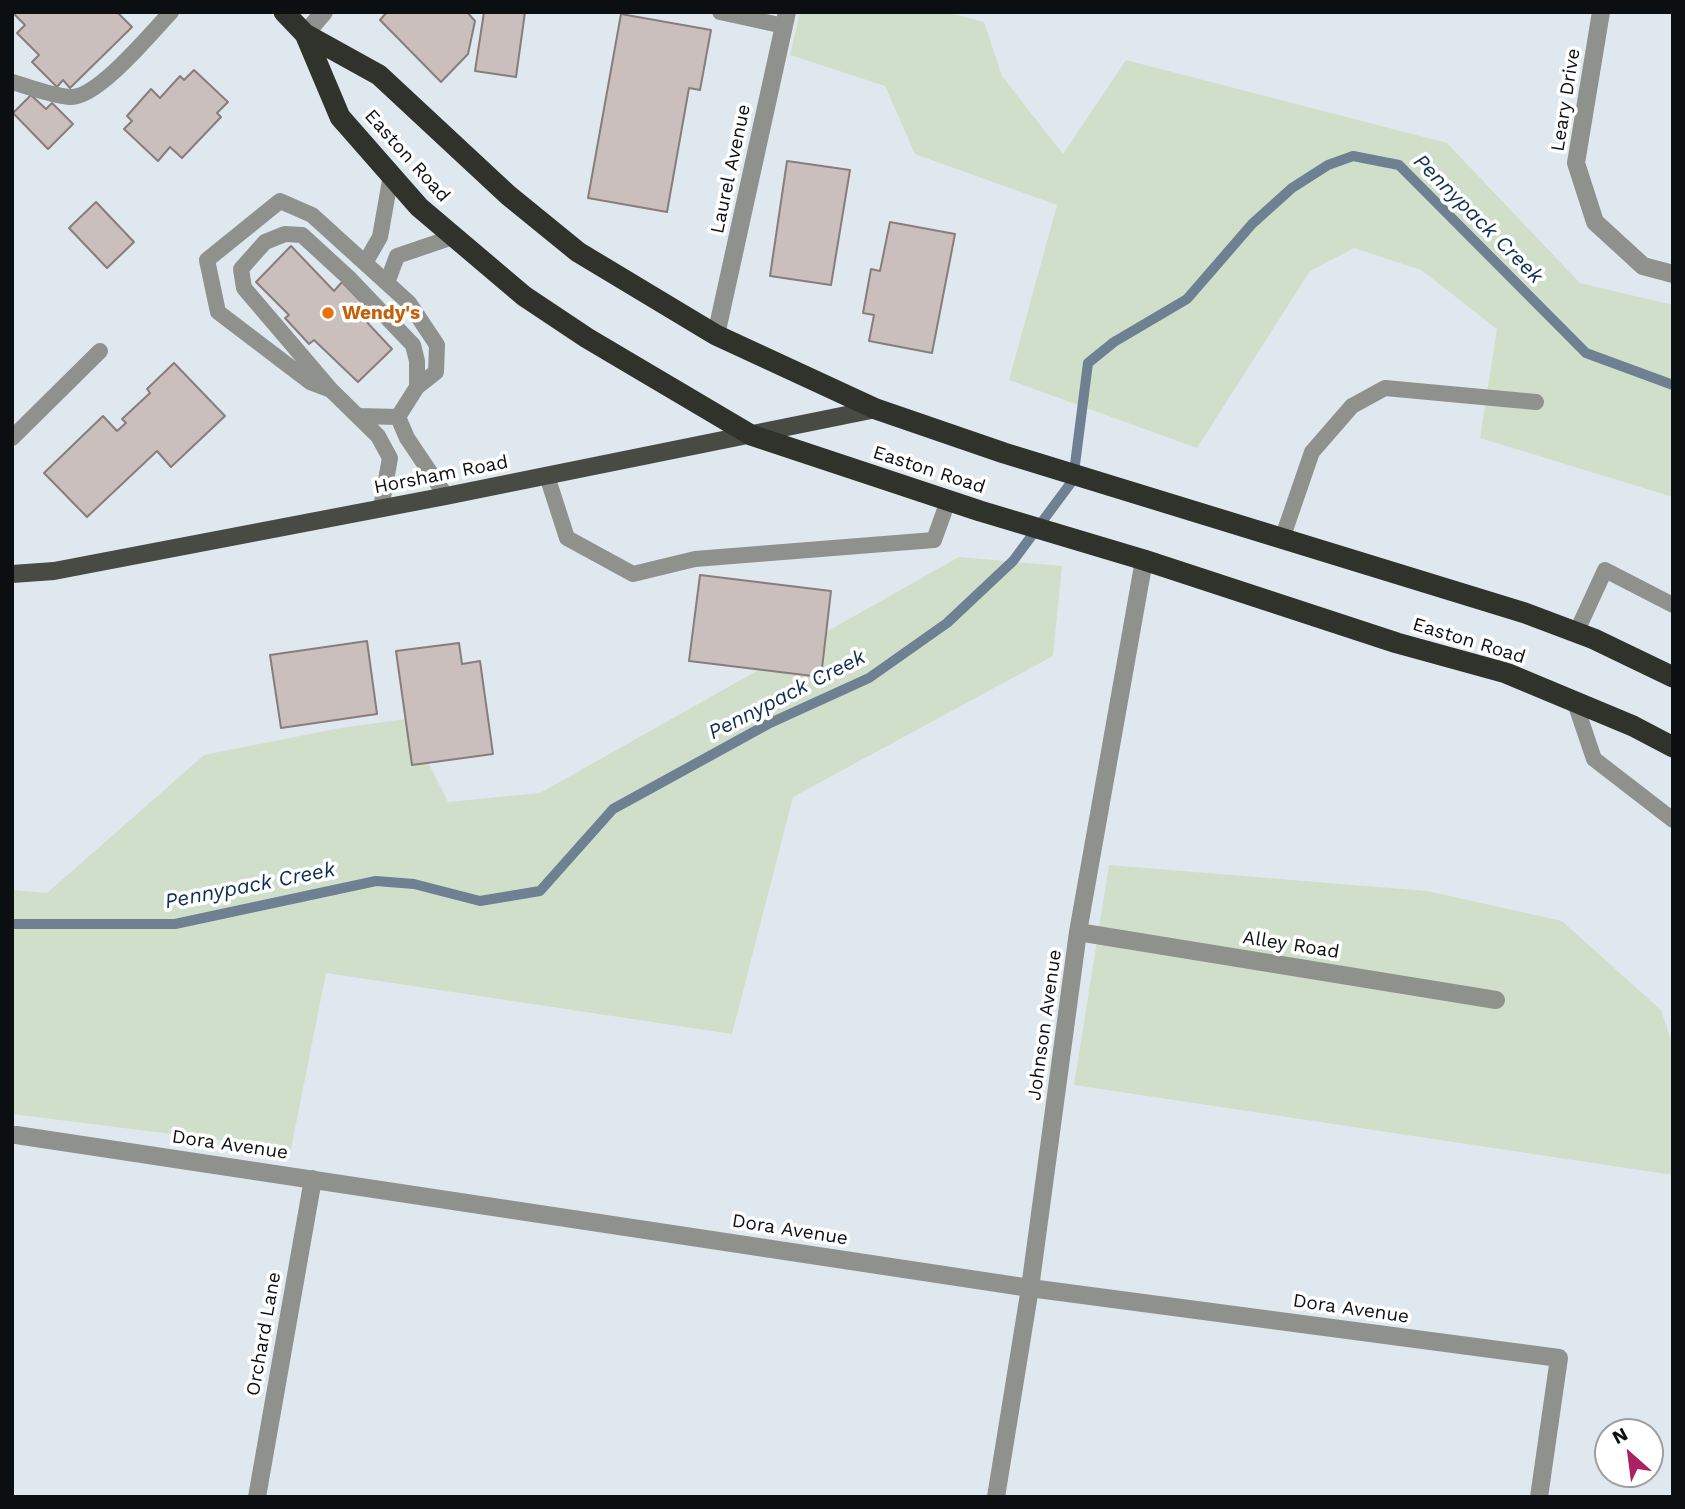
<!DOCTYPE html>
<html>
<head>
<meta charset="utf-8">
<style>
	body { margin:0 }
	#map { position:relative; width:1685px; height:1509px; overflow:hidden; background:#e0e8ef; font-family:"Work Sans",sans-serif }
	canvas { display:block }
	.frame { position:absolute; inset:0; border:14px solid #0c0f11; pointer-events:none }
	.north { position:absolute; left:1594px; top:1418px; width:70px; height:70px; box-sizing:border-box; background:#fff; border:2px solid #9e9fa0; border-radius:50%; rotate:332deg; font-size:19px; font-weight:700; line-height:28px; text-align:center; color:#0c0f11 }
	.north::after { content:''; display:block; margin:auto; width:24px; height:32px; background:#ab2163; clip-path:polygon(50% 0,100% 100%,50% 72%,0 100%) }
</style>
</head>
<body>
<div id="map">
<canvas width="1685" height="1509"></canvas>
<div class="frame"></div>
<div class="north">N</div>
</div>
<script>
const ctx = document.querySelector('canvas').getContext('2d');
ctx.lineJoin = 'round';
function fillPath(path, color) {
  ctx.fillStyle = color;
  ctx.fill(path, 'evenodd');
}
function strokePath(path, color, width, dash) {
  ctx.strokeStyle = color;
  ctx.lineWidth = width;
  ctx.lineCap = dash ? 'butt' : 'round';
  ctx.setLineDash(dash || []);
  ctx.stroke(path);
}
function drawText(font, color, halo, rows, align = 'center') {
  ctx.font = font + ' "Work Sans",sans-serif';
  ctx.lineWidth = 7;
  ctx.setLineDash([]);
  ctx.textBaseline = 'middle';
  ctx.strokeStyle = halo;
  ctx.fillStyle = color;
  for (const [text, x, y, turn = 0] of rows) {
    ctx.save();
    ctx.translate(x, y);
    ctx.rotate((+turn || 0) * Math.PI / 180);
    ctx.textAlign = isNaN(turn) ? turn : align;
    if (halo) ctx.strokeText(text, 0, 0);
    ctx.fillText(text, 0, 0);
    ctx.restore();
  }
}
fillPath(new Path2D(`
	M800 12H946L984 22 1002 76 1063 154 1126 60 1447 143 1580 283 1673 305V497L1480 438 1497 329 1421 270 1354 248 1310 271 1197 448 1009 380 1057 205 915 154 885 86 790 55Z
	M959 557 1062 566 1053 656 793 797 732 1034 326 973 291 1149 12 1114V890L47 893 204 755 340 728 406 719 448 802 540 793Z
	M1109 865 1427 891 1562 921 1661 1010 1673 1046V1175L1074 1085Z`), '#d0dfc9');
strokePath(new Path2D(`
	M12 924H175L376 881 414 884 480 901 540 891 613 809 768 724 869 678 947 623 1013 561 1073 480 1088 363 1114 342 1187 299 1252 224 1292 188 1328 165 1353 156 1399 165 1586 353 1673 385`), '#6f8092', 10);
const building = new Path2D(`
	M12 12H117L132 27 70 88 63 80 57 87 32 62 39 55 17 33 25 25Z
	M387 12H467L475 21 468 54 441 82 380 20Z
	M484 12H525L516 77 475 71Z
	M621 14 711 30 700 90 689 88 667 212 588 198Z
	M194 70 228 102 217 113 221 117 182 158 170 147 158 161 124 129 132 121 127 116 151 89 160 98 180 76 184 80Z
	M31 95 46 109 52 103 73 124 48 149 13 113Z
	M787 161 850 170 831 285 770 276Z
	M96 202 134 242 107 268 69 228Z
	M890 222 955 234 932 353 869 341 874 315 863 313 871 269 880 271Z
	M291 246 334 291 342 282 371 312 363 318 392 349 358 382 314 340 309 344 285 318 289 315 256 282Z
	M174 363 225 416 171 467 157 451 87 517 44 473 103 416 117 431 126 423 122 419 150 393 147 389Z
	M700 575 831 591 821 677 689 661Z
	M367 641 377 714 281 728 270 655Z
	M459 643 462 664 480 661 493 754 412 765 396 651Z`);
fillPath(building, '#cbbfbd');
strokePath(building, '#877d7b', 2);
strokePath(new Path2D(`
	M720 12 784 26
	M12 82C30 87 52 96 71 97 98 98 152 32 171 12
	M365 263 380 237 391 175
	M387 283 397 256 453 237
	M331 390 310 382 218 312 207 260 280 201 312 215 409 303 437 345 436 372 417 387 398 417
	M359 416 398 417
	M398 417 407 438 446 496
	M12 438 100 351
	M547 476 567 538 633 574 695 559 934 540 948 501
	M381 508 390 458 378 436 331 390 244 288 241 269 265 242 285 234 302 235 350 279 413 345 417 361V387
	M1282 539 1312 452 1352 406 1385 388 1536 402
	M1576 633 1605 570 1673 605
	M1574 700 1594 759 1673 820`), '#8f918d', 16);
strokePath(new Path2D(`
	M1601 12 1576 163 1595 222 1643 266 1673 274
	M305 34 324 12
	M716 335 787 12
	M1078 932 1496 1000
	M16 1135 1030 1288 1559 1358 1539 1497
	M257 1497 313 1179
	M996 1497 1030 1288 1078 932 1144 560`), '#8f918d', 18);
strokePath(new Path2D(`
	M12 574 54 571 446 496 876 409`), '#484b44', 18);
strokePath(new Path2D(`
	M284 12 305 34 379 75 508 195 578 252 716 335 876 409 1004 453 1525 613 1594 639 1673 677
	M305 34 340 117 419 207 524 296 587 338 751 435 980 511 1144 560 1397 643 1506 673 1633 726 1673 747`), '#30332c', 21);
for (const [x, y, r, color] of [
	[328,313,7,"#e8710a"]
]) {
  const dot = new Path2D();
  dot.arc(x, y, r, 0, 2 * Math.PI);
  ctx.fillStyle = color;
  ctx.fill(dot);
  strokePath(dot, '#fff', 2.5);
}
drawText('19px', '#0c0f11', '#fff', [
	["Leary Drive",1566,100,-81],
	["Easton Road",407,156,48],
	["Laurel Avenue",731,169,-78],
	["Easton Road",929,470,18],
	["Horsham Road",441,475,-11],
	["Easton Road",1469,641,17],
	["Alley Road",1291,945,9],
	["Johnson Avenue",1045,1025,-82],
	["Dora Avenue",230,1145,8],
	["Dora Avenue",790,1230,9],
	["Dora Avenue",1351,1309,8],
	["Orchard Lane",264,1334,-80]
]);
drawText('bold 19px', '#c56008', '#fff', [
	["Wendy's",342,313]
], 'left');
drawText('italic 21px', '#0d2f53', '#fff', [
	["Pennypack Creek",1478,219,45],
	["Pennypack Creek",787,695,-27],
	["Pennypack Creek",250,886,-11]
]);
</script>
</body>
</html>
